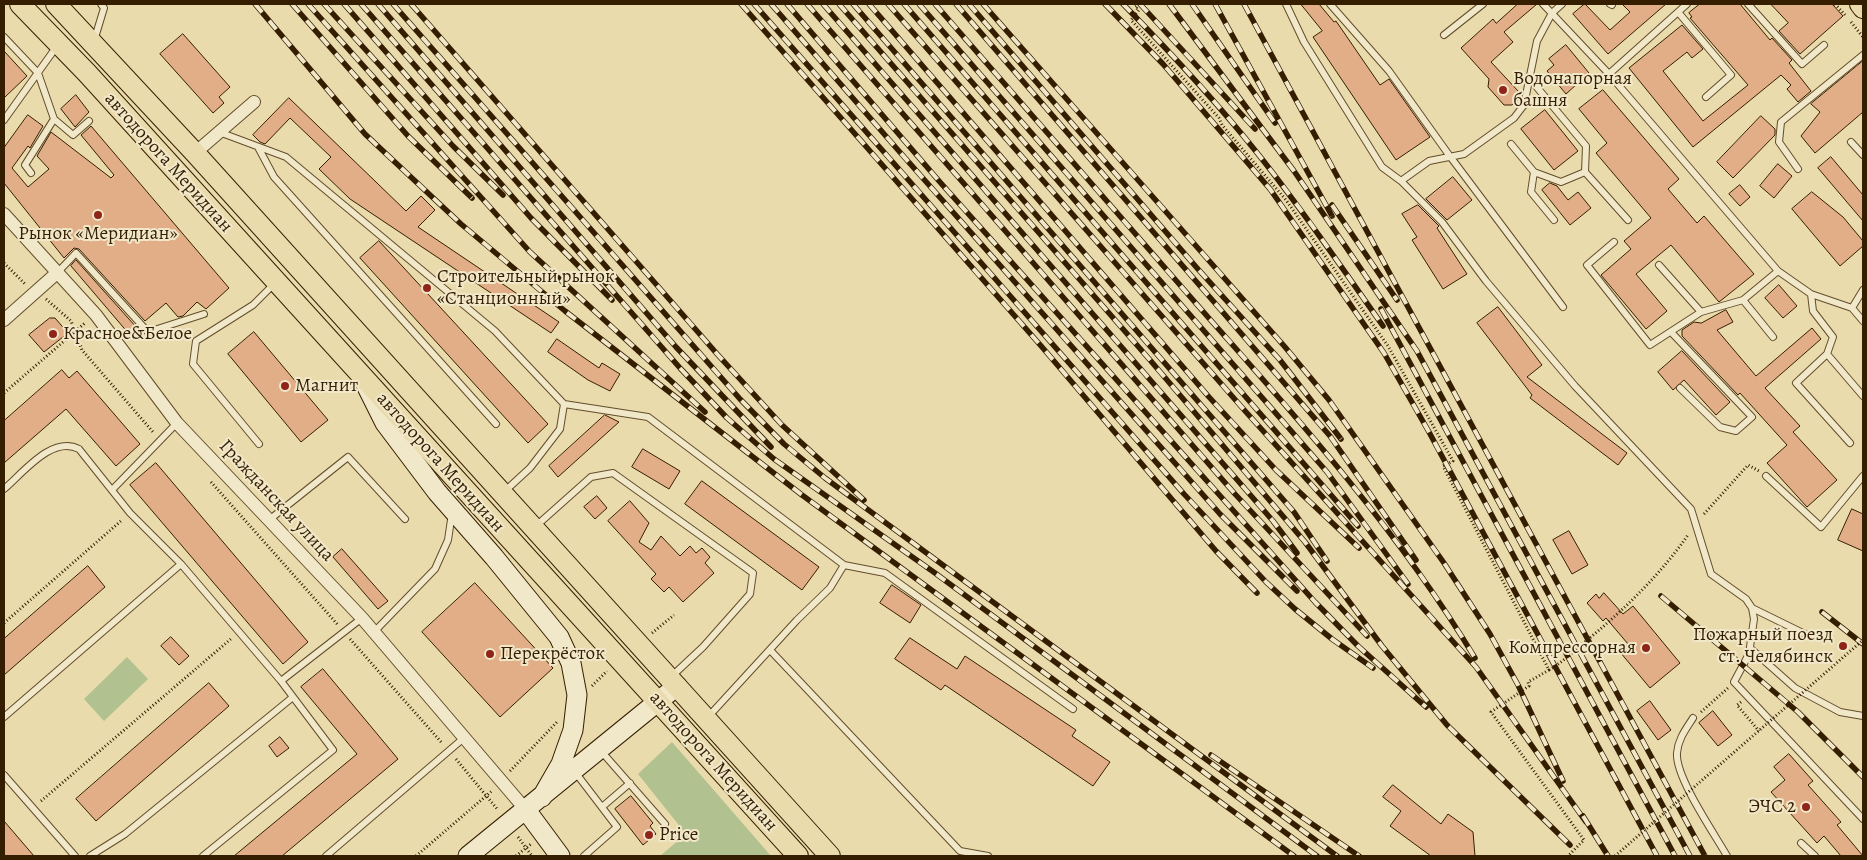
<!DOCTYPE html>
<html>
<head>
<meta charset="utf-8">
<style>
	body { margin:0 }
	#map { position:relative; width:1867px; height:860px; overflow:hidden; background:#eadbad; font-family:Alegreya,serif }
	canvas { display:block }
	.frame { position:absolute; inset:0; border:5px solid #351e00; pointer-events:none }
</style>
</head>
<body>
<div id="map">
<canvas width="1867" height="860"></canvas>
<div class="frame"></div>
</div>
<script>
const ctx = document.querySelector('canvas').getContext('2d');
ctx.lineJoin = 'round';
function fillPath(path, color) {
  ctx.fillStyle = color;
  ctx.fill(path, 'evenodd');
}
function strokePath(path, color, width, dash) {
  ctx.strokeStyle = color;
  ctx.lineWidth = width;
  ctx.lineCap = dash ? 'butt' : 'round';
  ctx.setLineDash(dash || []);
  ctx.stroke(path);
}
function drawText(font, color, halo, rows, align = 'center') {
  ctx.font = font + ' Alegreya,serif';
  ctx.lineWidth = 4;
  ctx.setLineDash([]);
  ctx.textBaseline = 'middle';
  ctx.strokeStyle = halo;
  ctx.fillStyle = color;
  for (const [text, x, y, turn = 0] of rows) {
    ctx.save();
    ctx.translate(x, y);
    ctx.rotate((+turn || 0) * Math.PI / 180);
    ctx.textAlign = isNaN(turn) ? turn : align;
    if (halo) ctx.strokeText(text, 0, 0);
    ctx.fillText(text, 0, 0);
    ctx.restore();
  }
}
fillPath(new Path2D(`
	M127 657 148 679 104 721 84 699Z
	M672 742 771 856H660L686 834 638 774Z`), '#b1c18f');
const building = new Path2D(`
	M1301 4H1319L1334 22 1336 21 1380 85 1389 79 1430 137 1396 160 1313 37 1322 31Z
	M1518 4H1537L1504 32 1513 42 1491 62 1519 92 1518 100 1512 105H1504L1488 87 1489 79 1461 48 1493 19 1496 23Z
	M1585 4 1610 30 1630 12 1622 4H1666L1608 54 1573 14Z
	M1700 4H1740L1770 40 1772 38 1792 60 1789 63 1811 91 1798 102 1787 89 1791 85 1781 75 1693 147 1629 68 1682 25 1703 49 1692 58 1687 52 1663 71 1703 121 1748 85 1690 18 1692 17 1689 13Z
	M1771 4H1832L1843 16 1800 54 1779 31 1788 23Z
	M183 34 230 87 219 97 224 103 213 113 160 54Z
	M1566 45 1589 73 1566 94 1547 71 1554 65 1549 59Z
	M4 51 27 76 4 98Z
	M1863 61V112L1815 153 1801 136 1820 112 1811 104Z
	M1603 90 1679 179 1668 189 1697 223 1704 216 1754 274 1719 302 1671 245 1636 274 1667 311 1646 329 1601 275 1631 249 1624 241 1651 218 1596 153 1607 143 1579 109Z
	M76 95 89 112 75 127 61 109Z
	M289 98 406 211 421 196 435 210 418 227 559 322 551 333 350 199 319 169 331 157 290 118 265 144 260 142 253 135Z
	M1545 110 1578 151 1554 170 1521 129Z
	M28 115 43 126 30 148 28 146 12 168 28 187 49 169 37 156 51 132 111 178 114 175 81 135 91 126 229 288 206 309 197 302 183 316 178 317 166 303 145 321 79 249 74 248 64 258 4 183V148Z
	M1761 116 1775 129V135L1733 178 1717 162Z
	M1831 157 1863 195V221L1818 168Z
	M1778 164 1792 176 1774 198 1760 186Z
	M1453 177 1472 200 1447 220 1426 199Z
	M1550 183 1557 186 1568 200 1578 192 1591 208 1570 225 1542 190Z
	M1740 185 1750 197 1740 206 1729 194Z
	M1812 192 1843 217 1863 241V246L1840 266 1792 209Z
	M1418 205 1439 226 1437 228 1467 274 1443 289 1412 240 1417 237 1402 214Z
	M379 241 548 424 528 443 360 258Z
	M76 260 137 328 129 334 71 266Z
	M1779 285 1797 306 1783 318 1765 298Z
	M1498 307 1542 365 1527 377 1627 453 1618 465 1530 398 1532 395 1477 323Z
	M1726 310 1733 322 1717 330 1756 376 1812 328 1821 339 1765 388 1800 426 1793 432 1837 480 1807 507 1767 463 1787 445 1740 393 1738 395 1682 336V330L1694 322 1701 323Z
	M50 318H55L68 333 44 352 29 335Z
	M254 332 328 420 301 442 228 354Z
	M557 339 599 368 602 363 620 374 610 391 588 380 548 352Z
	M1682 351 1730 402 1716 415 1684 380 1673 390 1658 372Z
	M62 370 69 378 77 371 140 444 116 466 66 409 4 463V421Z
	M605 415 619 422 558 477 549 466Z
	M643 449 680 471 669 489 632 467Z
	M156 463 308 642 283 664 130 485Z
	M702 481 819 567 802 590 685 504Z
	M597 496 607 508 595 519 584 507Z
	M630 501 649 523 639 542 651 550 661 536 680 556 690 546 696 553 702 548 710 557 705 563 714 573 683 602 669 587 664 592 651 579 656 574 608 521Z
	M1852 509 1863 514V551L1838 540Z
	M1569 531 1588 565 1572 574 1553 540Z
	M342 549 388 601 378 609 333 557Z
	M88 566 105 587 4 675V639Z
	M475 583 553 668 500 717 422 632Z
	M892 585 921 605 910 623 880 603Z
	M1604 593 1623 614 1633 606 1680 663 1650 688 1620 652 1628 644 1606 618 1603 621 1587 603 1596 594 1599 598Z
	M171 637 189 656 179 665 161 646Z
	M910 638 957 669 965 656 1076 730 1072 736 1110 762 1093 786 945 685 941 690 895 659Z
	M323 669 398 759 282 856H234L357 754 301 687Z
	M209 683 229 706 96 821 76 799Z
	M1650 701 1671 730 1658 740 1637 711Z
	M1713 711 1732 735 1718 746 1699 723Z
	M280 737 289 748 277 757 269 746Z
	M1789 754 1813 781 1808 785 1841 822 1837 825 1863 856H1841L1824 836 1817 843 1771 792 1785 780 1774 767Z
	M1393 785 1441 824 1448 814 1473 832 1475 856H1431L1390 826 1401 811 1383 797Z
	M631 796 653 823 650 826 656 834 643 845 615 809Z
	M4 821 34 856H4Z`);
fillPath(building, '#e1ae87');
strokePath(building, '#351e00', 1);
const lane = new Path2D(`
	M1286 4 1304 42 1382 167 1401 181
	M1330 4 1389 71 1449 155 1563 307
	M1543 4 1609 74 1778 271 1811 294 1852 308 1863 321
	M1562 4 1552 13 1537 41 1524 105 1514 118 1464 154 1429 161 1401 181 1442 222 1486 281 1575 386 1691 509 1711 574 1746 599 1752 608 1754 619 1749 654 1734 682 1863 819
	M1610 4 1612 5
	M1748 4 1802 64 1824 45
	M1678 12 1731 75 1706 97
	M1444 35 1483 4
	M4 37 38 73 54 119
	M94 41 104 8 101 4
	M1609 74 1687 4
	M1530 79 1586 146 1585 172 1628 220
	M4 120 57 46
	M219 132 286 157 495 331 564 404 560 429 530 468 505 491
	M1851 142 1863 155
	M1511 144 1534 172 1561 182 1585 172
	M258 147 274 177 496 424
	M1798 169 1779 142 1781 122 1863 55
	M1534 172 1531 192 1554 220
	M31 173 25 165 54 119 73 135 89 121
	M1614 242 1587 265 1650 345 1701 312 1743 300 1778 271
	M1659 265 1701 312
	M58 272 76 253 148 332 204 314
	M1811 294 1813 311 1833 337 1827 354 1863 396
	M1743 300 1773 337
	M1852 308 1863 290
	M1671 332 1752 417 1736 431 1720 427 1680 388
	M1827 354 1796 383 1850 443
	M564 404 648 417 844 565 830 588 797 620 708 717
	M259 444 193 364 196 341 253 305 275 283
	M1766 476 1821 527 1863 476
	M4 489C23 473 52 435 79 449L130 513 181 564 281 681 333 750 203 856
	M112 490 177 423
	M269 520 348 457 405 519
	M536 526 591 477 613 473 753 573 750 594 703 647 672 676
	M844 565 885 573 1073 709
	M1752 608 1807 635
	M374 632 435 569 448 540 452 513
	M1750 648 1795 688 1840 712 1863 716
	M770 650 960 851 988 856
	M281 681 362 618
	M4 717 181 564
	M1693 718C1686 729 1678 739 1677 753 1675 777 1714 833 1727 856
	M601 751 665 824
	M575 772 617 827 584 856
	M4 775 75 856
	M602 807 630 783
	M1801 843 1815 856
	M90 856 125 834 293 697
	M326 856 465 737`);
const street = new Path2D(`
	M195 153 254 102
	M4 214 96 315 177 423 362 618 526 810
	M4 320 58 272`);
const secondary = new Path2D(`
	M366 385 385 423 437 492 494 557 559 637 571 663 577 695 573 730 561 764 542 797
	M526 810 560 856
	M468 856 677 686`);
const primary = new Path2D(`
	M20 4 87 73 798 856
	M56 4 195 153 830 856
	M1860 4 1863 8`);
strokePath(lane, '#624d2b', 8);
strokePath(street, '#624d2b', 14);
strokePath(secondary, '#351e00', 21);
strokePath(primary, '#351e00', 22);
strokePath(new Path2D(`
	M1139 4 1135 7 1139 10 1131 20 1219 118 1222 125 1286 200 1388 346 1453 461 1443 466 1549 670 1528 682 1529 686 1491 712 1584 840 1568 856
	M1835 4 1845 15
	M1851 22 1863 37
	M4 263 25 284
	M46 299 71 321 82 350 153 432
	M4 393 85 323
	M211 482 338 625
	M1704 514 1748 465 1759 471
	M4 623 122 520
	M652 633 674 615
	M350 639 442 743
	M1549 670C1563 662 1574 651 1586 641 1624 610 1660 575 1688 535
	M592 686 607 671
	M1741 702 1737 705 1759 731
	M1701 712 1728 688
	M456 759 498 810
	M510 771 558 721
	M41 801 232 638
	M518 837 532 856
	M416 856 493 790
	M516 856 531 844`), '#351e00', 3, [1, 2.5]);
strokePath(lane, '#f1e8ca', 6);
strokePath(street, '#f1e8ca', 12);
strokePath(secondary, '#f1e8ca', 19);
strokePath(primary, '#eadbad', 20);
const rail = new Path2D(`
	M255 4 365 134 461 224 565 311 802 495 1294 856
	M292 4 408 136 472 198
	M308 4 530 252 705 412
	M324 4 453 146 503 195
	M344 4 531 218 612 300
	M361 4 680 368 727 418 774 459 935 573 1317 856
	M378 4 676 347 771 447
	M393 4 740 399 784 444 825 478 1337 856
	M411 4 718 355 782 425 864 500
	M741 4 1042 347 1216 551 1257 593
	M754 4 1184 494 1266 582 1295 609 1332 639 1373 668
	M771 4 898 150 1220 514 1297 591
	M787 4 939 181 1315 602 1358 646 1426 707
	M807 4 1235 494 1367 636
	M823 4 1273 521 1297 553
	M839 4 1150 360 1305 542 1382 646 1447 725 1570 845
	M853 4 1294 512 1327 561
	M869 4 1209 397 1276 470 1359 548
	M888 4 1246 412 1476 667 1586 822
	M904 4 1358 526
	M919 4 1327 472 1408 584
	M935 4C1026 108 1116 212 1207 316 1303 424 1401 535 1475 658
	M956 4 1330 436 1416 560
	M969 4 1197 268 1280 360 1341 439
	M983 4 1285 347 1329 400 1444 563 1490 634 1518 685 1563 781
	M1105 4 1163 64 1270 189 1384 353 1429 432 1657 856
	M1123 4C1170 52 1216 101 1258 154 1302 209 1342 268 1383 326
	M1140 4 1255 129
	M1169 4 1294 171 1417 351 1690 856
	M1192 4 1275 123
	M1215 4 1332 216
	M1244 4 1705 856
	M1332 205 1397 300
	M1381 309 1675 856
	M1661 596 1798 712 1863 777
	M1822 612 1863 644
	M1211 755 1359 856
	M1583 816 1608 856`);
strokePath(rail, '#351e00', 5.5);
strokePath(rail, '#f1e8ca', 4, [11]);
strokePath(new Path2D(`
	M1615 856 1863 640`), '#351e00', 3, [1, 2.5]);
for (const [x, y, r, color] of [
	[1503,90,5,"#8f2418"],
	[98,215,5,"#8f2418"],
	[427,288,5,"#8f2418"],
	[53,334,5,"#8f2418"],
	[285,386,5,"#8f2418"],
	[1843,646,5,"#8f2418"],
	[1646,648,5,"#8f2418"],
	[490,654,5,"#8f2418"],
	[1806,807,5,"#8f2418"],
	[649,835,5,"#8f2418"]
]) {
  const dot = new Path2D();
  dot.arc(x, y, r, 0, 2 * Math.PI);
  ctx.fillStyle = color;
  ctx.fill(dot);
  strokePath(dot, '#f1e8ca', 2);
}
drawText('19px', '#351e00', '#f1e8ca', [
	["Водонапорная",1513,79],
	["башня",1513,101],
	["Рынок «Меридиан»",98,234,"center"],
	["Строительный рынок",437,277],
	["«Станционный»",437,299],
	["Красное&Белое",63,334],
	["Магнит",295,386],
	["Пожарный поезд",1833,635,"right"],
	["ст. Челябинск",1833,657,"right"],
	["Компрессорная",1636,648,"right"],
	["Перекрёсток",500,654],
	["ЭЧС 2",1796,807,"right"],
	["Price",659,835]
], 'left');
drawText('19px', '#351e00', '#f1e8ca', [
	["автодорога Меридиан",168,163,48],
	["автодорога Меридиан",440,463,48],
	["Гражданская улица",276,501,47],
	["автодорога Меридиан",713,762,48]
]);
</script>
</body>
</html>
